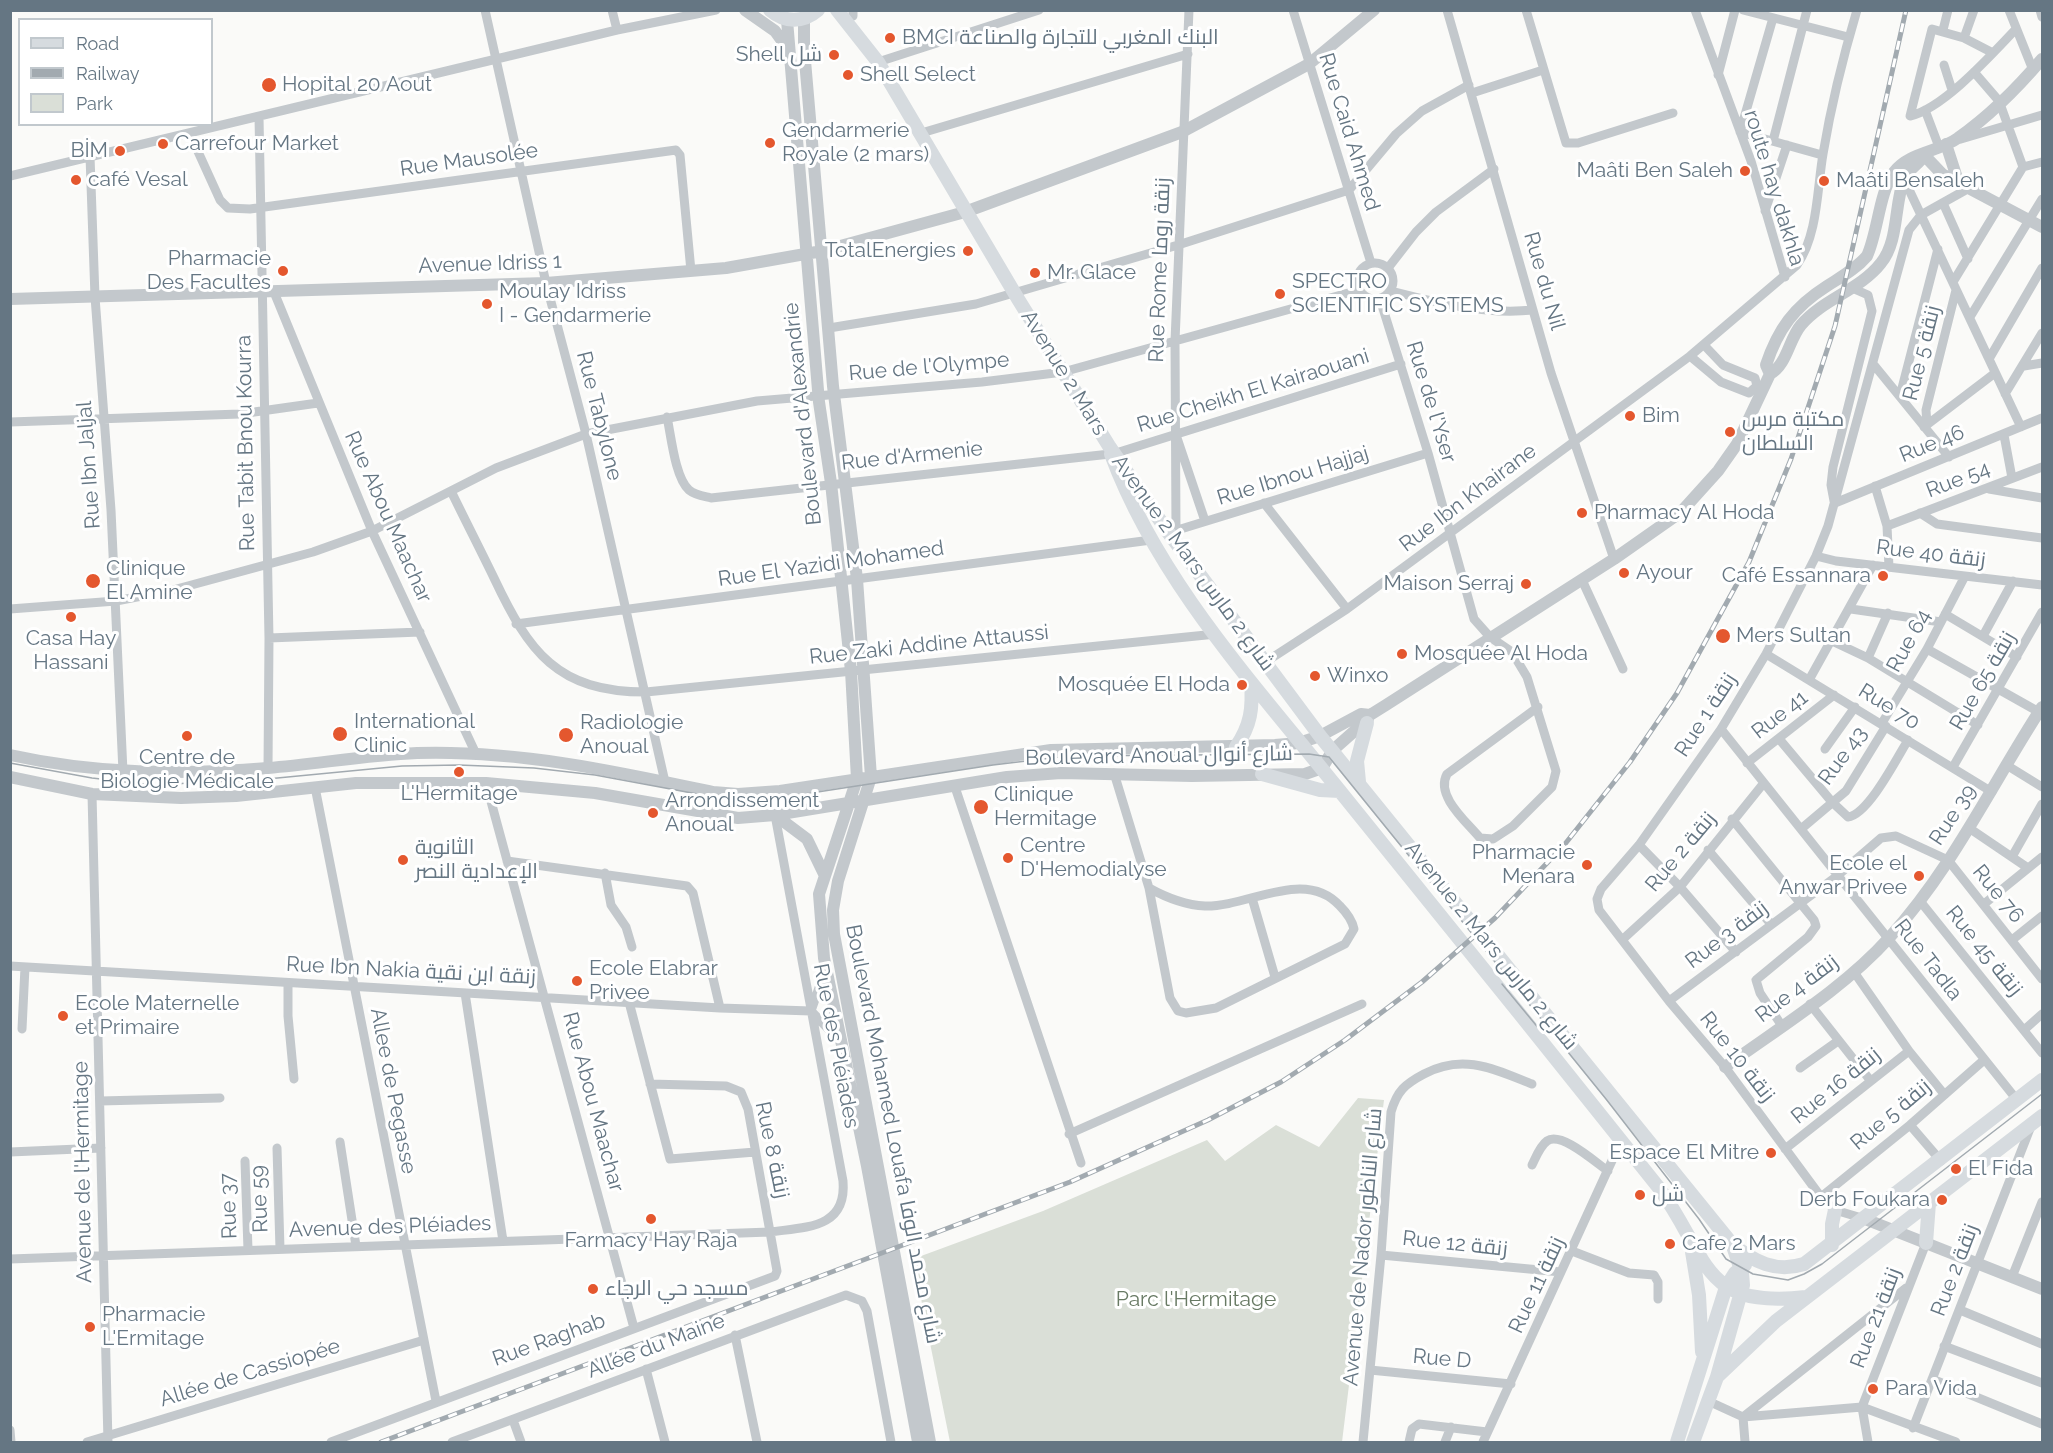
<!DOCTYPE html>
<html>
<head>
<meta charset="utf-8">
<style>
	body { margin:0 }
	#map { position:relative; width:2053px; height:1453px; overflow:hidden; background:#fafaf8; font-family:Raleway,sans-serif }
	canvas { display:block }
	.frame { position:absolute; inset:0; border:12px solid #657683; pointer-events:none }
	.legend { position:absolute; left:18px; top:18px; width:195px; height:108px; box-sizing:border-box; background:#fff; border:2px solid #c1c8cd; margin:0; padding:8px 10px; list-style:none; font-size:18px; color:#657683 }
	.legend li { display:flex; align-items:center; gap:12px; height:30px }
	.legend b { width:30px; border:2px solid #c1c8cd }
</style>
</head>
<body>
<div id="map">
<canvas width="2053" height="1453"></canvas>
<div class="frame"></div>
<ul class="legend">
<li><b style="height:8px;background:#d6dbdf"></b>Road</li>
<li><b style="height:8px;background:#a2aab0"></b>Railway</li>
<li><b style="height:16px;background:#dadfd7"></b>Park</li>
</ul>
</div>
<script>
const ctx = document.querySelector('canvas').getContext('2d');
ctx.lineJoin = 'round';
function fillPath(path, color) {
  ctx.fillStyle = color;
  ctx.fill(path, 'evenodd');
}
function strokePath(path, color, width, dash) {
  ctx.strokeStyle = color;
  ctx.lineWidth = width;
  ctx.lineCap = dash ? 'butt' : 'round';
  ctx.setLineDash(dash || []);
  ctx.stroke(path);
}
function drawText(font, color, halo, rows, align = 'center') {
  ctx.font = font + ' Raleway,Cairo,sans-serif';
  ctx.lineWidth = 6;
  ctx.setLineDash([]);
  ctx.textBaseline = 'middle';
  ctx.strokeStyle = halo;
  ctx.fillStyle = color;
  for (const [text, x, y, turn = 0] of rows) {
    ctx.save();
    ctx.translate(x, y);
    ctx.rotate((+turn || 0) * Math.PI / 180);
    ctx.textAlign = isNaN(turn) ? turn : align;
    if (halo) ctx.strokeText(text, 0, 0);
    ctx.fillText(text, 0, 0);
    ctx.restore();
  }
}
fillPath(new Path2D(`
	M1358 1098 1384 1100 1342 1442H950L913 1259 1043 1211 1207 1140 1225 1161 1276 1125 1319 1147Z`), '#dadfd7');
strokePath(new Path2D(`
	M485 10 546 283 586 434 665 782
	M612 10 617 30
	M1293 10 1371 263
	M1447 10 1551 373 1614 559
	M1526 10 1566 143H1578L1673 113
	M1695 10 1751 161 1785 277
	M1743 10 1848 37
	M2009 10 2033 70
	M2040 10 2042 17
	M853 16V10
	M1943 30 1948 10
	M1964 38 1974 10
	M1993 53 1964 38 1932 29 1910 116C1944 108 1991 55 2015 30
	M878 62 1039 10
	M1944 65 1952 90
	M1974 72 1999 101 2023 167
	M1718 75 1735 10
	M1472 93 1543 70
	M1925 110 1939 147
	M259 117 269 638 268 768
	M1740 132 1773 18
	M1740 132 1822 155
	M190 134 220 200 228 208 250 209 676 150 680 155 691 271
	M918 134 1188 54
	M1961 139 2042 115
	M1773 141 1807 10
	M90 156 95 297 111 510 123 772
	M2023 167 2042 162
	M10 176 617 30 716 10
	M1904 179 2021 427
	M1943 203 1968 259
	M1765 211 1787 145
	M1357 281a18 18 0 1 1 36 0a18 18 0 1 1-36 0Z
	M1388 268 1416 232 1436 212 1494 169
	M1953 282 2023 167
	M1391 291C1438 303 1484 315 1533 310
	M274 292 372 531 476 754
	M1380 299 1428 453 1474 619 1490 637 1512 652 1527 677 1556 771 1552 787 1513 826 1493 839 1480 838C1467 822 1435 796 1447 774L1538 707
	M1970 317 2042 199
	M829 328 976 304 1178 245 1349 190 1396 134 1422 111 1469 85
	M1704 345 1723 365 1755 378 1757 386
	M1690 356 1721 382 1749 393 1757 386
	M1989 359 2042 268
	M1874 365 1949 457
	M2024 366 2042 363
	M2005 394 2042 333
	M1900 396 1938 249
	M667 417C671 435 675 478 689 490 695 495 703 496 711 498L1110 454
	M10 422 240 414 318 403
	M1927 425 1926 410 1956 290
	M1924 427 1995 373
	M2004 435 2012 478
	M1177 438 1205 521
	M1116 453 1401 364
	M1875 486 1887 526 1889 567
	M1989 489 2042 498
	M451 491C465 520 480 549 494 578 529 652 557 692 646 692L1216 634
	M1834 501 1831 485 1833 467 1872 311 1868 295 1852 288
	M1264 503 1347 609
	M1835 503 2042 418
	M1920 513 1937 524 2042 538
	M1887 526 2042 467
	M1176 530 1175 341 1189 10
	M1171 532 1428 453
	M1816 556 1836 561 2042 585
	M1582 580 1623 669
	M10 609 116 601 173 590 313 552 372 531 496 468 586 434 757 401 982 382 1063 372 1359 290
	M1851 609 1941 622
	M1945 614 2017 657
	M516 624 1151 540
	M1983 636 2013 581
	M269 638 420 632
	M1832 641 1868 658 1978 725
	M1927 649 2039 712
	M1766 654 1992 792
	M1868 658 1888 613
	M1264 663 1347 609 1690 356 1797 265C1818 235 1817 189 1823 154 1831 106 1843 57 1857 10
	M1809 680 1873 565
	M1882 723 1927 649 1965 576
	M1721 729 2017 1100
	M1780 740 1832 802 1848 817C1868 815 1897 758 1908 740
	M1825 749 1855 707
	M1747 763 1834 695
	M2008 766 2042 787
	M1953 767 2042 612
	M1114 773 1149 888 1170 998 1178 1011 1186 1013 1216 1008 1345 944 1354 929C1352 920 1346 912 1340 906 1305 867 1249 907 1205 906 1184 905 1167 898 1149 888
	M486 783 634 1328
	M315 787 436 1401
	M955 787 1081 1163
	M92 794 108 1442
	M1732 819 1814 920 1816 926 1808 937 1756 980 1760 993 1782 1026
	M1969 828 2028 868
	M1801 829 1846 791 1886 726
	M1639 845 1680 887 1736 952
	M1708 850 1771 924
	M2013 855 2042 804
	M507 861 687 886 693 893 720 1008
	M605 873 611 905 626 927 632 947
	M1252 898 1275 977
	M1920 901 2042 1053
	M1984 904 2042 857
	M1622 940 1680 887 1763 784
	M2012 940 2042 916
	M10 966 720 1008 811 1011
	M1854 972 1909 1051 1944 1094
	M288 984V1016L294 1079
	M465 993 503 1241
	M1669 1001 1837 876 1881 838 1896 836 1948 860 2042 979
	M629 1002 670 1159 755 1152
	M1810 1004 1870 1080
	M811 1011 821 982 823 967
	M811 1011 840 1041
	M22 1029 25 967
	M2024 1030 2042 1014
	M1800 1068 1838 1041
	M100 1101 220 1098
	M1910 1125 1941 1161
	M1069 1134 1362 1004
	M340 1142 356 1246
	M277 1148 280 1249
	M1785 1149 1909 1051
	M10 1152 101 1148
	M245 1161 248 1250
	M1532 1165C1536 1157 1540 1146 1547 1141 1561 1131 1595 1162 1608 1171
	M1821 1197 1910 1125 1984 1060
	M1865 1219 1835 1210 1821 1197 1725 1067 1669 1001 1599 910 1597 899 1601 889 1639 845 1721 729 1766 654 1816 556 1828 526 1909 230 1921 215 1971 187
	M1572 1251 1629 1273 1654 1275 1658 1282V1299
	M1381 1255 1561 1272
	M10 1259 770 1232C805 1227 847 1229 843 1181L775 815
	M2012 1277 2042 1202
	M1960 1310 2042 1344
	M735 1335 757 1442
	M1944 1346 2042 1383
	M646 1369 665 1442
	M1370 1370 1511 1384
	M1932 1379 2042 1424
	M1708 1401 1743 1417 1862 1407 1956 1442
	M1862 1407 1926 1243
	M1862 1407 1868 1442
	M513 1420 521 1442
	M1913 1428 2031 1126
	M10 1430 11 1442
	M87 1442 424 1340
	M331 1442 775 1276 777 1271 748 1109 741 1092 726 1086 650 1084
	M452 1442 846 1295 862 1301 867 1311 891 1442
	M1363 1442 1381 1255 1391 1112C1397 1091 1405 1084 1424 1074 1463 1053 1494 1069 1532 1084
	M1409 1442 1412 1429 1419 1424 1487 1432
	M1445 1442 1451 1427
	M1483 1442 1621 1141
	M1745 1442 1743 1417 1906 1288`), '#c3c8cc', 9);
strokePath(new Path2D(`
	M745 10 775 31 788 49
	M804 19V49L833 386 857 579 871 777 838 881 833 910 834 934 930 1442
	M787 20 819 402 831 483 851 671 857 779 819 894 824 958 867 1166 918 1442
	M1946 144 1958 181
	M1924 155 1942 174 2042 227
	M10 299 546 283 726 268 822 251 965 212 1182 132 1309 64 1374 10
	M1770 374 1766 365C1778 329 1794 307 1827 286 1841 277 1856 269 1867 256 1878 232 1879 193 1894 172 1909 152 1939 152 1958 138 1988 117 2019 86 2042 59
	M10 755C96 774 181 775 268 768 317 764 367 755 417 753 518 750 615 771 713 792L738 794 780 791 1051 750 1275 745 1299 743 1320 736 1361 714 1370 715 1386 705 1614 559 1681 512 1718 471 1737 444 1770 374C1787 365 1789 339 1801 325 1823 299 1860 290 1881 263 1899 241 1894 205 1904 179 1908 169 1919 165 1924 155
	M10 777 92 794 181 798 236 796 356 783H486L595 793 738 818 775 815 1007 777 1061 773 1192 776 1305 774 1322 768 1333 750 1368 719
	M775 815 807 839 824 874
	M1725 1067C1780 1027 1843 989 1889 938 1952 869 1992 784 2042 707
	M1865 1219 2042 1289`), '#c3c8cc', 12);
strokePath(new Path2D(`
	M770 10C785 23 803 23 818 10
	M837 10 878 62 1018 299 1109 446 1168 532 1320 736 1732 1244C1754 1262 1776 1273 1804 1264L2042 1080
	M1111 454C1158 580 1252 682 1335 785 1443 919 1552 1053 1659 1188 1710 1258 1700 1309 1806 1297
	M1236 747C1251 725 1253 708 1251 682
	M1262 774 1320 790 1340 791
	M1359 782 1357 761 1367 723
	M1926 1243 1929 1203
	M1832 1245V1224L1835 1210
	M1692 1252 1699 1295 1702 1352
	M1717 1377 1776 1321 2042 1116
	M1677 1442 1726 1287 1735 1273 1745 1265
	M1693 1442 1717 1377 1743 1285 1742 1273 1733 1246`), '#d6dbdf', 14);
strokePath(new Path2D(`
	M10 763 92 778 153 785 267 779 402 766 459 765 534 768 595 775 746 803 993 765 1068 756 1309 754 1329 757 1606 1099 1699 1219 1726 1259 1753 1274 1788 1280 1804 1274 1822 1264 2042 1094
	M1502 984 1540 1030`), '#a2aab0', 1.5);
const rail = new Path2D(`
	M381 1442 1070 1182 1208 1120 1281 1082 1345 1040 1422 982 1495 918 1565 844 1630 762 1677 693 1749 562 1791 459 1835 326 1906 10`);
strokePath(rail, '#a2aab0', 5);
strokePath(rail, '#fff', 3, [9]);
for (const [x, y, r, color] of [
	[890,38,6,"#e4572e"],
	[834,55,6,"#e4572e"],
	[848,75,6,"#e4572e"],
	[269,85,8,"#e4572e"],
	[770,143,6,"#e4572e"],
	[163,144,6,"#e4572e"],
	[120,151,6,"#e4572e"],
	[1745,171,6,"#e4572e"],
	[76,180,6,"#e4572e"],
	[1824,181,6,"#e4572e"],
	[968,251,6,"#e4572e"],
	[283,271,6,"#e4572e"],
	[1035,273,6,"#e4572e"],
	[1280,294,6,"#e4572e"],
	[487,304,6,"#e4572e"],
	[1630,416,6,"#e4572e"],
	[1730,432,6,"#e4572e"],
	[1582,513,6,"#e4572e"],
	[1624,573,6,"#e4572e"],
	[1883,576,6,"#e4572e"],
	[93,581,8,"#e4572e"],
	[1526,584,6,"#e4572e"],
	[71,617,6,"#e4572e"],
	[1723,636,8,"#e4572e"],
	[1402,654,6,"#e4572e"],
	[1315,676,6,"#e4572e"],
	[1242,685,6,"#e4572e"],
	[340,734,8,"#e4572e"],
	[566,735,8,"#e4572e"],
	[187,736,6,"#e4572e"],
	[459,772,6,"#e4572e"],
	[981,807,8,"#e4572e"],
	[653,813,6,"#e4572e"],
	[1008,858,6,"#e4572e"],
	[403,860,6,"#e4572e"],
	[1587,865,6,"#e4572e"],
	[1919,876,6,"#e4572e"],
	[577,981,6,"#e4572e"],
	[63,1016,6,"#e4572e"],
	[1771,1153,6,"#e4572e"],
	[1956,1169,6,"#e4572e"],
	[1640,1195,6,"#e4572e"],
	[1942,1200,6,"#e4572e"],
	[651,1219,6,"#e4572e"],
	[1670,1244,6,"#e4572e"],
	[593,1289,6,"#e4572e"],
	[90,1327,6,"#e4572e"],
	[1873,1389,6,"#e4572e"]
]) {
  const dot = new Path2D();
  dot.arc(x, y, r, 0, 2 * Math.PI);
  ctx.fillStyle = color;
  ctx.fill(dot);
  strokePath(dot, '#fff', 2);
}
drawText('21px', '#657683', '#fff', [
	["BMCI البنك المغربي للتجارة والصناعة",902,38],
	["Shell شل",822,55,"right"],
	["Shell Select",860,75],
	["Hopital 20 Aout",282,85],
	["Gendarmerie",782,131],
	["Royale (2 mars)",782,155],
	["Carrefour Market",175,144],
	["BİM",108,151,"right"],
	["Maâti Ben Saleh",1733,171,"right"],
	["café Vesal",88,180],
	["Maâti Bensaleh",1836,181],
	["TotalEnergies",956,251,"right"],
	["Pharmacie",271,259,"right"],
	["Des Facultes",271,283,"right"],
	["Mr. Glace",1047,273],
	["SPECTRO",1292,282],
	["SCIENTIFIC SYSTEMS",1292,306],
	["Moulay Idriss",499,292],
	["I - Gendarmerie",499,316],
	["Bim",1642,416],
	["مكتبة مرس",1742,420],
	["السلطان",1742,444],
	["Pharmacy Al Hoda",1594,513],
	["Clinique",106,569],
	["El Amine",106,593],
	["Ayour",1636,573],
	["Café Essannara",1871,576,"right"],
	["Maison Serraj",1514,584,"right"],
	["Mers Sultan",1736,636],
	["Casa Hay",71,639,"center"],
	["Hassani",71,663,"center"],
	["Mosquée Al Hoda",1414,654],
	["Winxo",1327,676],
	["Mosquée El Hoda",1230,685,"right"],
	["International",354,722],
	["Clinic",354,746],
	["Radiologie",580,723],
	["Anoual",580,747],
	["Centre de",187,758,"center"],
	["Biologie Médicale",187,782,"center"],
	["L'Hermitage",459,794,"center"],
	["Clinique",994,795],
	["Hermitage",994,819],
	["Arrondissement",665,801],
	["Anoual",665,825],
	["Centre",1020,846],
	["D'Hemodialyse",1020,870],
	["الثانوية",415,848],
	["الإعدادية النصر",415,872],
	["Pharmacie",1575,853,"right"],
	["Menara",1575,877,"right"],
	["Ecole el",1907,864,"right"],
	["Anwar Privee",1907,888,"right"],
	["Ecole Elabrar",589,969],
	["Privee",589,993],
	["Ecole Maternelle",75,1004],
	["et Primaire",75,1028],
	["Espace El Mitre",1759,1153,"right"],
	["El Fida",1968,1169],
	["شل",1652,1195],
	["Derb Foukara",1930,1200,"right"],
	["Farmacy Hay Raja",651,1241,"center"],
	["Cafe 2 Mars",1682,1244],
	["مسجد حي الرجاء",605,1289],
	["Pharmacie",102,1315],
	["L'Ermitage",102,1339],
	["Para Vida",1885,1389]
], 'left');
drawText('21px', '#657683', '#fff', [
	["Rue Caid Ahmed",1349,132,73],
	["Rue Mausolée",469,160,-8],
	["route hay dakhla",1774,188,73],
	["Avenue Idriss 1",490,264,-2],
	["Rue Rome زنقة روما",1160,270,-88],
	["Rue du Nil",1544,281,74],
	["Rue 5 زنقة",1922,353,-76],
	["Rue de l'Olympe",929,367,-5],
	["Avenue 2 Mars",1064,373,58],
	["Rue Cheikh El Kairaouani",1253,391,-17],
	["Rue de l'Yser",1431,402,73],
	["Boulevard d'Alexandrie",803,414,-96],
	["Rue Tabylone",599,416,76],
	["Rue Tabit Bnou Kourra",246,443,-91],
	["Rue 46",1932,444,-22],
	["Rue d'Armenie",912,456,-6],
	["Rue Ibn Jaljal",89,465,-94],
	["Rue Ibnou Hajjaj",1293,476,-17],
	["Rue 54",1958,480,-21],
	["Rue Ibn Khairane",1468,498,-37],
	["Rue Abou Maachar",388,517,66],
	["Rue 40 زنقة",1931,554,7],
	["Avenue 2 Mars شارع 2 مارس",1193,563,54],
	["Rue El Yazidi Mohamed",831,564,-8],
	["Rue 64",1909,641,-61],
	["Rue Zaki Addine Attaussi",929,645,-6],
	["Rue 65 زنقة",1983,681,-60],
	["Rue 70",1889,707,32],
	["Rue 1 زنقة",1706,715,-57],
	["Rue 41",1780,715,-38],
	["Boulevard Anoual شارع أنوال",1159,756,-1],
	["Rue 43",1843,756,-54],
	["Rue 39",1953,815,-57],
	["Rue 2 زنقة",1681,852,-50],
	["Rue 76",1998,894,51],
	["Rue 3 زنقة",1727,935,-37],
	["Avenue 2 Mars شارع 2 مارس",1491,946,51],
	["Rue 45 زنقة",1984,951,51],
	["Rue Tadla",1928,960,52],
	["Rue Ibn Nakia زنقة ابن نقية",411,971,3],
	["Rue 4 زنقة",1797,989,-37],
	["Rue des Pléiades",836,1046,79],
	["Rue 10 زنقة",1737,1057,52],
	["Rue 16 زنقة",1836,1086,-39],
	["Allee de Pegasse",393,1091,79],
	["Rue Abou Maachar",593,1102,75],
	["Rue 5 زنقة",1891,1115,-40],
	["Boulevard Mohamed Louafa شارع محمد الوفا",893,1134,79],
	["Rue 8 زنقة",772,1150,78],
	["Avenue de l'Hermitage",83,1172,-91],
	["Rue 59",260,1199,-92],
	["Rue 37",229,1206,-92],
	["Avenue des Pléiades",390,1227,-2],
	["Rue 12 زنقة",1455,1244,6],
	["Avenue de Nador شارع الناظور",1363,1247,-85],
	["Rue 2 زنقة",1955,1270,-69],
	["Rue 11 زنقة",1537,1285,-65],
	["Rue 21 زنقة",1876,1318,-69],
	["Rue Raghab",549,1340,-20],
	["Allée du Maine",656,1346,-21],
	["Rue D",1442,1359,5],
	["Allée de Cassiopée",250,1373,-17]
]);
drawText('21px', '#687a64', '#fff', [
	["Parc l'Hermitage",1196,1300]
]);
</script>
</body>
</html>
